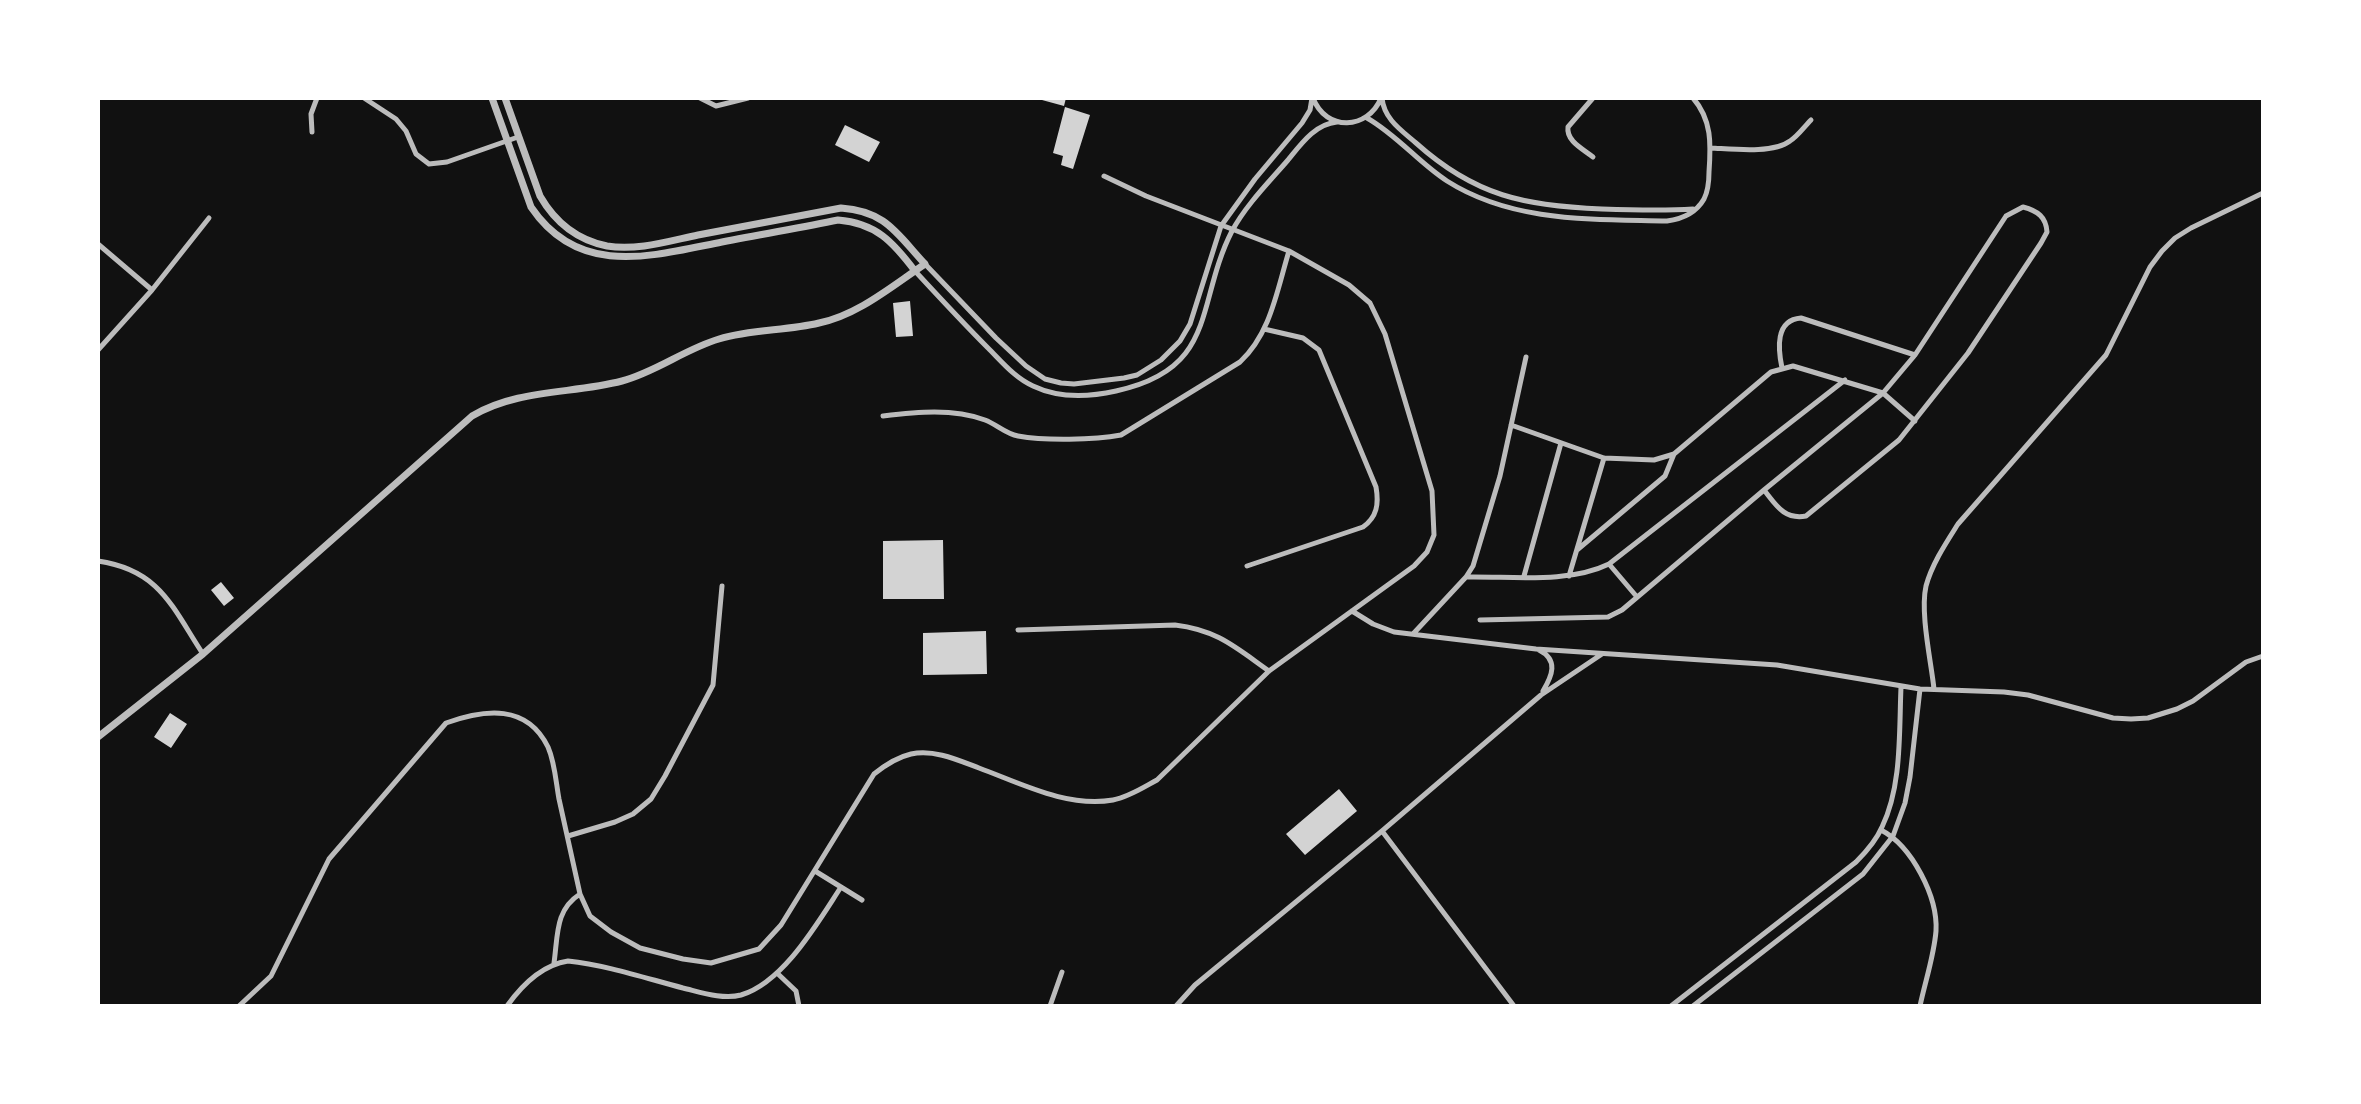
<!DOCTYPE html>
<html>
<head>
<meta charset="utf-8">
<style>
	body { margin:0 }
	#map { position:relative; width:2361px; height:1104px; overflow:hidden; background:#111; font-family:Manrope,sans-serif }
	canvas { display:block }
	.frame { position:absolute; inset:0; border:100px solid #fff; pointer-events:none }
</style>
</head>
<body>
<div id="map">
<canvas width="2361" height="1104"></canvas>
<div class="frame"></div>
</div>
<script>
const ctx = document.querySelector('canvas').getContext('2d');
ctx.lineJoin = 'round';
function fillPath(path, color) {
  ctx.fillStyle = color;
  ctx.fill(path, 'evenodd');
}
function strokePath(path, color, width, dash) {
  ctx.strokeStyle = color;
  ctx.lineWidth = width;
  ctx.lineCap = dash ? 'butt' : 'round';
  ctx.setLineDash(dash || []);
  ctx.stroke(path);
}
fillPath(new Path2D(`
	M1043 98H1066L1064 106 1042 100Z
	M1065 107 1090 115 1073 169 1061 165 1063 156 1053 153Z
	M845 125 880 142 869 162 835 145Z
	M910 301 913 336 896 337 893 303Z
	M943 540 944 599H883V541Z
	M221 582 234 598 224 606 211 590Z
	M986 631 987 674 923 675V633Z
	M170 713 187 724 171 748 154 737Z
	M1339 789 1357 811 1305 855 1286 834Z`), '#d3d3d3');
strokePath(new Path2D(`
	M364 98 396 119 406 131 416 154 429 164 447 162 518 137
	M700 98 716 106 748 98
	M1313 98C1326 132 1368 130 1381 98
	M1382 98C1384 119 1401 130 1416 143 1475 196 1525 206 1602 209 1632 210 1662 211 1693 209
	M1593 98 1568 127C1566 141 1583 149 1593 157
	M1367 118C1397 135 1419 163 1447 181 1513 223 1593 219 1667 221 1682 219 1696 213 1704 199 1708 191 1709 181 1709 172 1711 144 1712 120 1693 98
	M312 132 311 114 317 98
	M1711 148C1732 149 1773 154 1790 141 1798 136 1804 127 1811 120
	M98 244 152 290
	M925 264 996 338 1026 366 1045 379 1061 383 1074 384 1124 378 1137 375 1161 360 1180 341 1190 324 1221 226 1255 179 1302 123 1310 110 1312 98
	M915 271C939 297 963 323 988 348 1002 362 1015 378 1033 386 1058 398 1089 397 1116 391 1219 369 1195 303 1232 231 1246 205 1269 182 1288 160 1301 144 1315 124 1337 122
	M98 350 152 290 209 218
	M1782 368C1778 349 1775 320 1801 318L1915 355
	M883 416C916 412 953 408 985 420 996 424 1006 434 1018 436 1045 441 1094 440 1121 435L1240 362C1271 333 1277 290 1289 251
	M1511 425 1604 458 1654 460 1674 454 1771 372 1793 366 1883 393 1915 421
	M1577 550 1665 476 1674 454
	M98 561C160 570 172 607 203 654
	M1609 564 1637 597
	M1247 566 1363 527C1377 517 1379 504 1376 487L1319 350 1303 338 1264 329
	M1524 576 1561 443
	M1569 576 1604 458
	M1466 577C1511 576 1568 584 1609 564L1845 380
	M1352 611 1373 624 1394 632 1536 649 1777 665 1920 689 2004 692 2028 695 2113 718 2131 719 2148 718 2177 709 2193 701 2246 662 2263 656
	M1480 620 1608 617 1622 610 1764 490 1883 393 1915 355 2006 216 2023 207C2038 211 2046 217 2047 232L2041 243 1968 353 1899 440 1806 516C1784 520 1776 505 1764 490
	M1018 630 1175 625C1217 630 1235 647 1269 671
	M1413 634 1466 577 1473 566 1500 476 1526 357
	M1539 650C1559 660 1552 676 1543 691
	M1934 689C1931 661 1920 613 1926 586 1932 564 1946 543 1958 524L2106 355 2150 267 2162 251 2175 238 2191 228 2263 193
	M1881 830C1912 846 1938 897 1936 931 1934 956 1925 982 1920 1006
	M1382 831 1514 1006
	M568 836 615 822 633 814 651 799 665 776 713 685 722 586
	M815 871 862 900
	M554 963C558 935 555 910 580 894
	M777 973 796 991 799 1006
	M239 1006 271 976 329 859 446 723C485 709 527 704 548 747 555 763 556 783 559 799 566 831 573 862 580 894L590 916 611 932 640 948 683 959 711 963 759 949 781 925 874 774C884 766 898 757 911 754 934 749 958 760 979 768 1020 783 1067 808 1113 800 1129 797 1144 787 1157 780L1269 671 1414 566 1427 552 1434 535 1432 491 1385 334 1370 303 1349 285 1289 251 1146 196 1104 176
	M507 1006C522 985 542 965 568 961 606 965 645 978 683 988 700 992 723 1000 741 995 784 982 818 922 841 887
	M1050 1006 1062 972
	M1176 1006 1195 985 1382 831 1541 695 1602 654
	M1671 1006 1856 862C1866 852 1876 841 1882 827 1902 786 1899 732 1901 687
	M1693 1006 1863 874 1893 836 1905 803 1910 777 1920 689`), '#bcbcbc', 5);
strokePath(new Path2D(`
	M492 98 531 207C579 278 651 256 722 242 761 234 800 228 838 220 876 223 893 242 915 271
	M98 737 203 654 472 416C517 389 572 394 622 381 656 372 685 349 719 339 751 329 786 331 819 323 858 315 892 286 925 264 897 234 886 211 841 208 794 217 746 226 698 235 669 241 637 251 607 246 577 240 555 222 540 196L505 98`), '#bcbcbc', 7);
</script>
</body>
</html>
